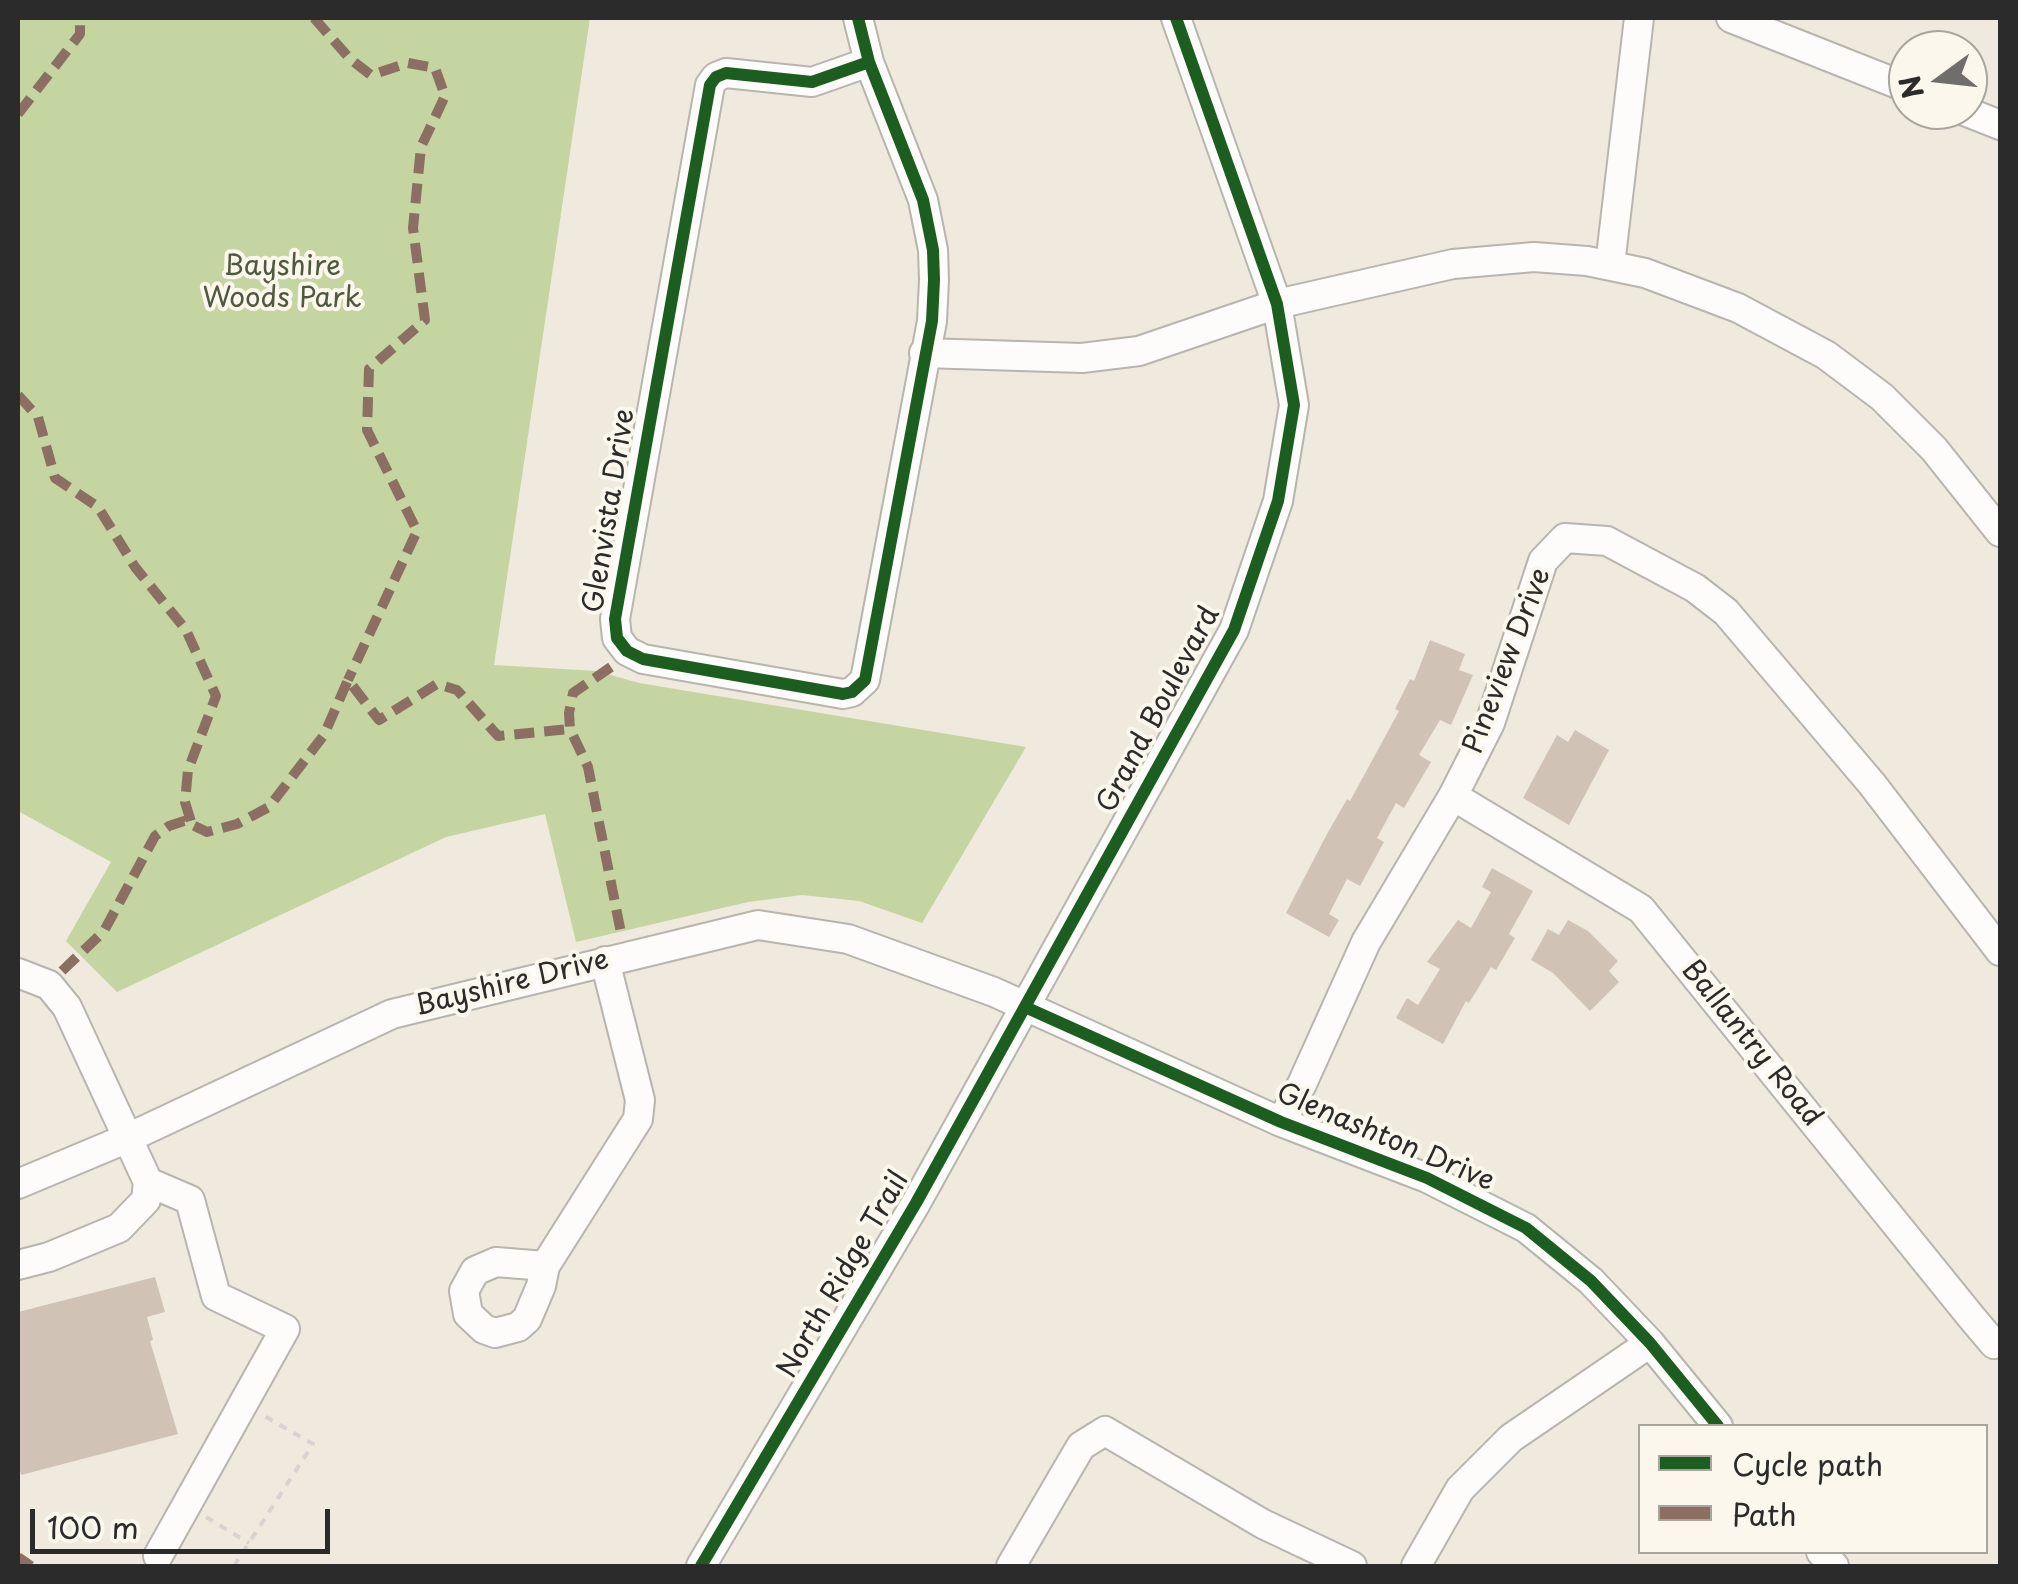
<!DOCTYPE html>
<html>
<head>
<meta charset="utf-8">
<style>
  body { margin:0 }
  #map { position:relative; width:2018px; height:1584px; overflow:hidden; background:#efe9de; font-family:"Playpen Sans",sans-serif }
  canvas { display:block }
  .frame { position:absolute; inset:0; border:20px solid #2b2b2b; pointer-events:none }
  .legend { position:absolute; left:1638px; top:1424px; width:350px; height:130px; box-sizing:border-box; background:#fbf7ec; border:2px solid #a8a59f; margin:0; padding:12px 18px; list-style:none; font-size:30px; color:#2b2b2b }
  .legend li { display:flex; align-items:center; gap:20px; height:50px }
  .legend b { width:50px; border:2px solid #a8a59f }
  .north { position:absolute; left:1888px; top:30px; width:100px; height:100px; box-sizing:border-box; background:#fbf7ec; border:2px solid #a8a59f; border-radius:50%; rotate:255deg; font-size:28px; font-weight:700; line-height:40px; text-align:center; color:#2b2b2b }
  .north::after { content:''; display:block; margin:auto; width:35px; height:45px; background:#706e6a; clip-path:polygon(50% 0,100% 100%,50% 72%,0 100%) }
  .scale { position:absolute; left:30px; top:1509px; width:300px; height:45px; box-sizing:border-box; border:5px solid #2b2b2b; border-top:0; padding-left:12px; font-size:30px; line-height:35px; white-space:nowrap; color:#2b2b2b; -webkit-text-stroke:8px #fbf7ec; paint-order:stroke }
</style>
</head>
<body>
<div id="map">
<canvas width="2018" height="1584"></canvas>
<div class="frame"></div>
<ul class="legend">
<li><b style="height:12px;background:#1b5e20"></b>Cycle path</li>
<li><b style="height:12px;background:#8d6e63"></b>Path</li>
</ul>
<div class="north">N</div>
<div class="scale">100 m</div>
</div>
<script>
const context = document.querySelector('canvas').getContext('2d');
context.lineJoin = 'round';
function paint(path, color) { context.fillStyle = color; context.fill(path, 'evenodd'); }
const poly = rows => new Path2D(rows.map(r => 'M' + r).join(''));
function strokePath(path, color, width, dash) { context.strokeStyle = color; context.lineWidth = width; context.lineCap = dash ? 'butt' : 'round'; context.setLineDash(dash || []); context.stroke(path); }
function drawText(font, color, halo, rows, align = 'center') {
  context.font = font + ' "Playpen Sans",sans-serif'; context.lineWidth = 8; context.setLineDash([]); context.textBaseline = 'middle'; context.strokeStyle = halo; context.fillStyle = color; for (const [text, x, y, turn = 0] of rows) {
    context.save(); context.translate(x, y); context.rotate((+turn || 0) * Math.PI / 180); context.textAlign = isNaN(turn) ? turn : align; if (halo) context.strokeText(text, 0, 0); context.fillText(text, 0, 0); context.restore();
  }
}
paint(poly([
  [18,18,590,18,494,665,597,671,639,683,1026,747,922,923,859,901,802,895,748,902,576,942,545,814,446,837,117,992,66,941,111,862,18,811]
]), '#c4d5a1');
paint(poly([
  [1430,640,1465,654,1459,670,1473,675,1451,725,1440,720,1419,755,1431,762,1404,808,1396,803,1377,838,1384,842,1360,886,1347,879,1329,914,1339,920,1329,937,1286,913,1327,834,1347,799,1350,801,1399,711,1395,709,1410,679,1414,681],
  [1575,730,1609,750,1569,825,1523,798,1557,735,1568,742],
  [1492,868,1533,891,1509,934,1515,938,1496,970,1491,967,1469,1003,1466,1001,1443,1044,1396,1018,1407,998,1418,1005,1440,969,1427,962,1458,920,1471,928,1491,892,1482,887],
  [1568,920,1588,931,1618,961,1609,971,1619,982,1590,1011,1553,973,1531,960,1548,929,1559,935],
  [155,1277,165,1312,147,1317,153,1340,150,1341,178,1434,21,1475,18,1463,18,1312]
]), '#d0c3b6');
const minor = poly([
  [858,18,869,62,923,200,933,250,934,280,932,321,865,680,852,692,843,694,643,659,627,651,617,638,615,619,710,85,716,77,726,73,812,82,869,62],
  [1731,18,1908,88],
  [1962,110,2000,125],
  [1610,265,1639,18],
  [924,353,1082,358,1139,351,1277,304,1453,264,1534,257,1587,261,1645,273,1738,308,1826,355,1882,397,1934,449,2000,532],
  [1453,796,1641,909,1972,1318,1994,1344,2000,1342],
  [18,973,49,985,67,1007,148,1182,146,1200,119,1228,49,1257,18,1265],
  [1281,1122,1302,1084,1366,942,1453,796,1490,723,1543,561,1565,538,1607,541,1695,588,1726,612,1872,784,2000,951],
  [148,1182,190,1200,216,1296,285,1329,158,1556],
  [18,1184,128,1138,392,1014,758,925,848,939,994,992,1281,1122,1427,1178,1526,1228,1591,1281,1650,1343,1718,1426],
  [496,1262,545,1266,541,1286,527,1319,518,1327,495,1333,484,1329,468,1314,464,1291,475,1271,496,1262],
  [545,1266,638,1119,640,1100,605,961],
  [1821,1552,1834,1566],
  [701,1566,916,1203,1234,630,1278,501,1294,405,1277,304,1176,18],
  [1011,1566,1081,1446,1105,1431,1263,1524,1352,1566],
  [1416,1566,1460,1489,1511,1438,1650,1343]
]);
strokePath(minor, '#b8b4ae', 32);
strokePath(poly([
  [206,1517,249,1543],
  [234,1566,313,1444,261,1414]
]), '#d6d4d1', 4, [8, 8]);
strokePath(minor, '#fdfcfa', 28);
strokePath(poly([
  [314,18,350,59,371,75,408,63,435,68,445,96,421,147,413,228,425,320,369,369,367,430,417,531,348,680],
  [18,114,80,34,80,18],
  [18,395,38,417,55,478,98,507,135,567,186,630,216,696,188,770,185,802,192,825],
  [611,667,573,693,569,713,570,729,588,767,621,933],
  [62,971,104,931,155,836,169,826,184,821,207,832,237,824,269,807,324,735,348,680,379,720,437,684,457,690,498,736,570,729],
  [18,1557,31,1566]
]), '#8d6e63', 10, [20, 10]);
strokePath(poly([
  [858,18,869,62,923,200,933,250,934,280,932,321,865,680,852,692,843,694,643,659,627,651,617,638,615,619,710,85,716,77,726,73,812,82,869,62],
  [1025,1007,1281,1122,1427,1178,1526,1228,1591,1281,1650,1343,1718,1426],
  [701,1566,916,1203,1234,630,1278,501,1294,405,1277,304,1176,18]
]), '#1b5e20', 12);
drawText('28px', '#4e593f', '#fbf7ec', [
  ["Bayshire",282,267],
  ["Woods Park",282,299]
]);
drawText('28px', '#2b2b2b', '#fbf7ec', [
  ["Glenvista Drive",610,511,-81],
  ["Pineview Drive",1508,661,-69],
  ["Grand Boulevard",1159,710,-62],
  ["Bayshire Drive",512,984,-14],
  ["Ballantry Road",1751,1044,51],
  ["Glenashton Drive",1385,1138,23],
  ["North Ridge Trail",844,1275,-60]
]);
</script>
</body>
</html>
